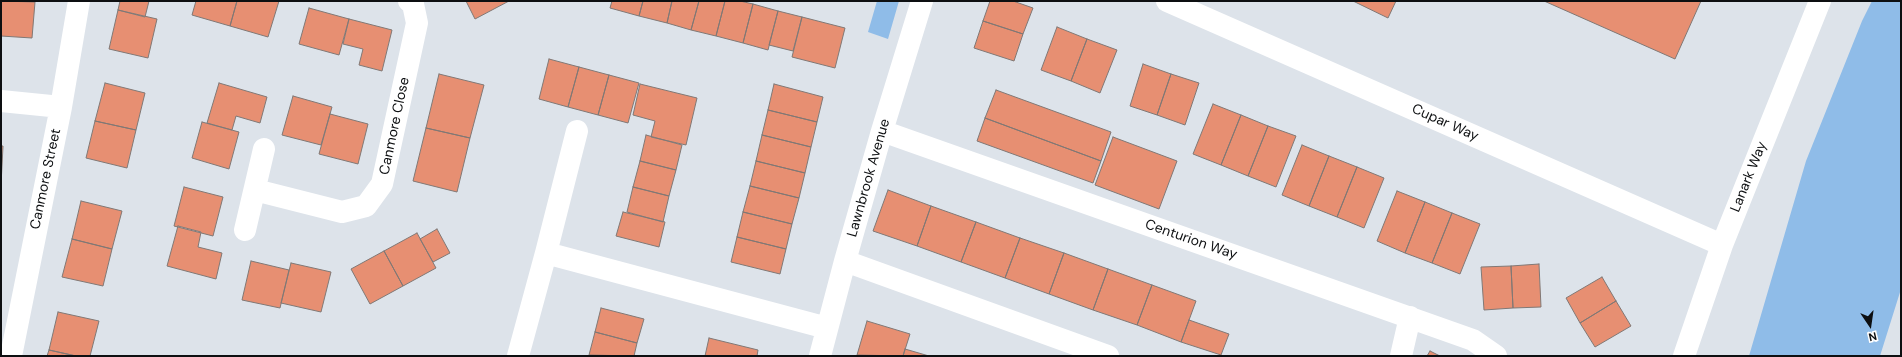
<!DOCTYPE html>
<html>
<head>
<meta charset="utf-8">
<style>
  body { margin:0 }
  #map { position:relative; width:1902px; height:357px; overflow:hidden; background:#dde3ea; font-family:"DM Sans",sans-serif }
  canvas { display:block }
  .frame { position:absolute; inset:0; border:2px solid #0d0f11; pointer-events:none }
  .north { position:absolute; left:1850px; top:305px; width:40px; height:40px; -webkit-text-stroke:3px #fff; paint-order:stroke; rotate:167deg; font-size:11px; font-weight:700; line-height:16px; text-align:center; color:#0d0f11 }
  .north::after { content:''; display:block; margin:auto; width:14px; height:18px; background:#0d0f11; clip-path:polygon(50% 0,100% 100%,50% 72%,0 100%) }
</style>
</head>
<body>
<div id="map">
<canvas width="1902" height="357"></canvas>
<div class="frame"></div>
<div class="north">N</div>
</div>
<script>
const context = document.querySelector('canvas').getContext('2d');
context.lineJoin = 'round';
function paint(path, color) { context.fillStyle = color; context.fill(path, 'evenodd'); }
const poly = rows => new Path2D(rows.map(r => 'M' + r).join(''));
function strokePath(path, color, width, dash) { context.strokeStyle = color; context.lineWidth = width; context.lineCap = dash ? 'butt' : 'round'; context.setLineDash(dash || []); context.stroke(path); }
function drawText(font, color, halo, rows, align = 'center') {
  context.font = font + ' "DM Sans",sans-serif'; context.lineWidth = 3; context.setLineDash([]); context.textBaseline = 'middle'; context.strokeStyle = halo; context.fillStyle = color; for (const [text, x, y, turn = 0] of rows) {
    context.save(); context.translate(x, y); context.rotate((+turn || 0) * Math.PI / 180); context.textAlign = isNaN(turn) ? turn : align; if (halo) context.strokeText(text, 0, 0); context.fillText(text, 0, 0); context.restore();
  }
}
paint(poly([
  [877,1,899,1,888,39,868,32],
  [1872,1,1901,1,1901,289,1880,356,1749,356,1806,161,1862,21]
]), '#8fbce8');
const building = poly([
  [1,1,35,2,32,38,1,36,1,1],
  [120,1,149,1,145,17,118,10,120,1],
  [196,1,237,1,230,26,192,15,196,1],
  [237,1,279,1,268,37,230,26,237,1],
  [466,1,509,1,475,19,466,1],
  [612,1,643,1,639,16,610,8,612,1],
  [643,1,672,1,667,23,639,16,643,1],
  [672,1,699,1,691,30,667,23,672,1],
  [699,1,725,1,716,36,691,30,699,1],
  [725,1,740,1,753,4,743,43,716,36,725,1],
  [990,1,1013,1,1033,8,1023,34,983,21,990,1],
  [1353,1,1396,1,1388,18,1353,1],
  [1544,1,1701,1,1675,59,1544,1],
  [753,4,778,11,768,50,743,43,753,4],
  [309,8,349,19,339,55,299,44,309,8],
  [118,10,157,19,148,58,109,49,118,10],
  [778,11,802,17,793,51,769,45,778,11],
  [802,17,845,28,835,68,792,57,802,17],
  [349,19,392,30,382,71,359,65,363,49,343,44,349,19],
  [983,21,1023,34,1014,61,974,48,983,21],
  [1057,27,1087,39,1071,81,1041,70,1057,27],
  [1087,39,1117,50,1100,93,1071,81,1087,39],
  [549,59,579,67,568,107,539,99,549,59],
  [1143,64,1171,74,1157,115,1130,106,1143,64],
  [579,67,609,75,598,115,568,107,579,67],
  [439,74,484,85,470,138,426,128,439,74],
  [1171,74,1199,83,1185,125,1157,115,1171,74],
  [609,75,639,83,628,123,598,115,609,75],
  [105,83,145,93,136,130,95,121,105,83],
  [219,83,267,97,260,123,236,116,232,130,207,123,219,83],
  [640,84,697,98,686,145,651,137,655,121,633,115,640,84],
  [774,84,823,97,817,122,768,110,774,84],
  [996,90,1111,132,1101,161,985,118,996,90],
  [293,96,332,107,321,145,282,135,293,96],
  [1213,104,1241,115,1221,165,1193,154,1213,104],
  [768,110,817,122,811,147,762,135,768,110],
  [330,114,368,124,358,164,319,154,330,114],
  [1241,115,1268,126,1248,176,1221,165,1241,115],
  [985,118,1101,161,1093,183,977,141,985,118],
  [95,121,136,130,127,168,86,158,95,121],
  [202,122,239,132,229,169,192,158,202,122],
  [1268,126,1296,136,1276,187,1248,176,1268,126],
  [426,128,470,138,457,192,413,181,426,128],
  [646,135,682,145,676,170,640,161,646,135],
  [762,135,811,147,805,173,756,161,762,135],
  [1113,137,1177,161,1159,209,1095,185,1113,137],
  [1302,145,1329,156,1309,206,1282,195,1302,145],
  [1,146,3,146,1,185,1,146],
  [1329,156,1357,167,1337,217,1309,206,1329,156],
  [640,161,676,170,669,196,633,187,640,161],
  [756,161,805,173,799,198,750,186,756,161],
  [1357,167,1384,178,1364,228,1337,217,1357,167],
  [750,186,799,198,792,224,743,212,750,186],
  [184,187,223,197,213,236,174,226,184,187],
  [633,187,669,196,663,222,627,212,633,187],
  [888,190,931,206,917,246,873,231,888,190],
  [1397,191,1425,202,1405,253,1377,241,1397,191],
  [81,201,122,211,112,249,72,239,81,201],
  [1425,202,1452,213,1432,263,1405,253,1425,202],
  [931,206,976,222,961,262,917,246,931,206],
  [623,212,665,222,659,247,616,236,623,212],
  [743,212,792,224,786,249,737,237,743,212],
  [1452,213,1480,224,1460,274,1432,263,1452,213],
  [976,222,1020,238,1005,278,961,262,976,222],
  [178,226,201,232,198,247,222,253,216,279,167,266,178,226],
  [437,229,450,253,433,262,420,239,437,229],
  [417,233,436,268,403,286,384,251,417,233],
  [737,237,786,249,780,274,731,262,737,237],
  [1020,238,1064,253,1049,294,1005,278,1020,238],
  [72,239,112,249,103,286,62,277,72,239],
  [384,251,403,286,370,304,351,269,384,251],
  [1064,253,1108,269,1093,310,1049,294,1064,253],
  [251,261,289,270,280,308,242,300,251,261],
  [291,263,331,272,321,312,281,303,291,263],
  [1539,264,1541,307,1513,308,1511,266,1539,264],
  [1511,266,1513,308,1484,310,1481,267,1511,266],
  [1108,269,1152,285,1137,325,1093,310,1108,269],
  [1602,277,1616,301,1580,323,1566,298,1602,277],
  [1152,285,1196,301,1181,342,1137,325,1152,285],
  [1616,301,1631,326,1595,347,1580,323,1616,301],
  [601,308,644,319,637,343,595,332,601,308],
  [58,312,99,321,90,356,76,356,49,350,58,312],
  [1189,320,1229,334,1221,355,1181,342,1189,320],
  [867,321,910,334,903,356,857,355,867,321],
  [595,332,637,343,634,356,589,355,595,332],
  [709,338,758,350,757,356,705,356,709,338],
  [905,349,929,356,903,356,905,349],
  [49,350,76,356,47,356,49,350],
  [1430,351,1440,356,1427,356,1430,351]
]);
paint(building, '#e78f72');
strokePath(building, '#807875', 1);
strokePath(poly([
  [1,101,61,107],
  [882,131,1473,340,1496,356],
  [255,190,342,212,366,206,382,184,417,23,413,4,409,1],
  [245,230,264,149],
  [546,253,577,131],
  [845,261,1108,356],
  [11,356,61,107,79,1],
  [518,356,546,253,827,328],
  [820,356,845,261,882,131,922,1],
  [1401,356,1410,317]
]), '#fff', 22);
strokePath(poly([
  [1167,1,1722,245],
  [1684,356,1722,245,1820,1]
]), '#fff', 22);
drawText('14px', '#0d0f11', '#fff', [
  ["Cupar Way",1445,123,24],
  ["Canmore Close",395,126,-78],
  ["Lanark Way",1749,177,-68],
  ["Lawnbrook Avenue",869,178,-74],
  ["Canmore Street",46,179,-78],
  ["Centurion Way",1191,240,19]
]);
</script>
</body>
</html>
